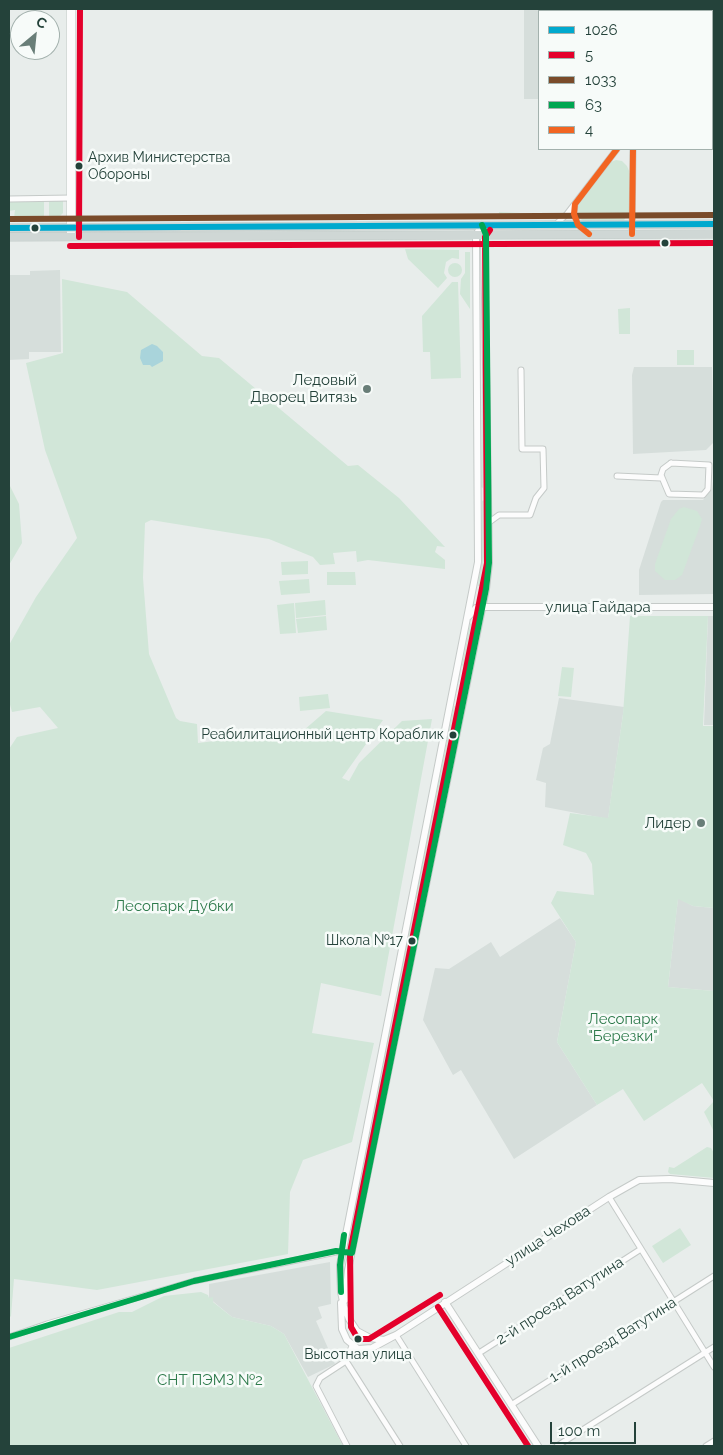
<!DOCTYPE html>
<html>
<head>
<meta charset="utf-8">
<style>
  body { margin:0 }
  #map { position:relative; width:723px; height:1455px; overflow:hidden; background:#e8edeb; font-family:Raleway,sans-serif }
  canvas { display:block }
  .frame { position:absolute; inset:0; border:10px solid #24423a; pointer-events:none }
  .legend { position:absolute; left:538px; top:10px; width:175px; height:140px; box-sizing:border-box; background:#f7fbf9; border:1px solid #a3b1ad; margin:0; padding:6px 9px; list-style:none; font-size:15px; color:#24423a }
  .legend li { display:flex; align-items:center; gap:10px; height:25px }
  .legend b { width:25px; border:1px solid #a3b1ad }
  .north { position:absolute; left:10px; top:10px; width:50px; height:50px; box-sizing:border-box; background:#f7fbf9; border:1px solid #a3b1ad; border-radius:50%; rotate:28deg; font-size:14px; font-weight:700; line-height:20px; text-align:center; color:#24423a }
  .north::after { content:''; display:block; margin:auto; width:18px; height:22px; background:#697e78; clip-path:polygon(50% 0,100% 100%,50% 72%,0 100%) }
  .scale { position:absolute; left:550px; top:1422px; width:86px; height:22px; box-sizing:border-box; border:2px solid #24423a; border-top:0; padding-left:6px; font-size:15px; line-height:18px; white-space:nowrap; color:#24423a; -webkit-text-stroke:4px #f7fbf9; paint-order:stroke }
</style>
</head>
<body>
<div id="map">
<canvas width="723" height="1455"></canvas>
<div class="frame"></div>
<ul class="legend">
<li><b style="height:6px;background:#00a9ce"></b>1026</li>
<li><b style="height:6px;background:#e4002b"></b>5</li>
<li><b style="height:6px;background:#7a4b2a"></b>1033</li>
<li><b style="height:6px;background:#00a651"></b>63</li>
<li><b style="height:6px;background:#f26522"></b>4</li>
</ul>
<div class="north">С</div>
<div class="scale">100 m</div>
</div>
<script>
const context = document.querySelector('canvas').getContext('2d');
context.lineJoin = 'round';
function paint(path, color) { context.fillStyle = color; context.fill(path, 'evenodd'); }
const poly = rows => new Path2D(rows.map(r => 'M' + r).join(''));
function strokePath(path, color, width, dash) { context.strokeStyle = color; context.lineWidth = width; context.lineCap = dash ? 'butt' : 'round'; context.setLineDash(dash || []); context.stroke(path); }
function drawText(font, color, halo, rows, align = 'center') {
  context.font = font + ' Raleway,sans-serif'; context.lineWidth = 5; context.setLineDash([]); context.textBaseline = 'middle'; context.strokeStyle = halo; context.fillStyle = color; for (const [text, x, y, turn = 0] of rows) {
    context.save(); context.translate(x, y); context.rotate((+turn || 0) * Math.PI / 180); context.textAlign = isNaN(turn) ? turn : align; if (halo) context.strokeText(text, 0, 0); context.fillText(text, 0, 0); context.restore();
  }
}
paint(poly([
  [524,9,586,9,586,11,539,11,539,99,524,99],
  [592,9,708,9,706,11,592,11],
  [60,270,61,352,29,352,29,359,9,360,9,275,30,275,30,271],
  [634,367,712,367,714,442,706,450,633,454,632,375],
  [714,474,714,594,639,595,639,570,661,502,663,500,703,500,712,489],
  [708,616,714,616,714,725,704,725],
  [559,698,624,707,608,819,545,807,546,783,536,780,543,748,550,744],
  [678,898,693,906,714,908,714,991,668,987],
  [560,918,576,942,557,1042,597,1105,514,1159,461,1070,453,1075,423,1020,435,968,449,969,491,942,500,957],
  [330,1262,331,1304,318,1307,322,1318,316,1321,335,1364,308,1377,284,1334,271,1326,232,1317,209,1298,209,1284]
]), '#d6dedb');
paint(poly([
  [616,160,622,161,627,166,630,173,630,213,624,220,583,221,578,216,578,205,611,162],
  [44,200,44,218,14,218,15,210,9,211,9,201],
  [49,200,63,200,63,213,60,216,49,218],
  [499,212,521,213,556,215,555,218,499,218],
  [405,249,459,250,459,259,452,258,446,262,444,273,447,278,438,288,408,259],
  [465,252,470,252,470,309,460,294,461,279,465,273],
  '448 270a7 7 0 1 1 14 0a7 7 0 1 1-14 0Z',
  [62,279,127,292,202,356,219,358,348,466,358,465,399,498,445,547,437,546,435,552,445,560,445,569,368,560,357,562,356,551,333,553,335,564,320,565,313,557,269,539,151,520,145,523,143,578,149,654,176,718,180,721,197,724,198,743,304,730,326,711,383,720,342,778,349,781,359,763,402,721,432,719,381,996,321,983,312,1033,374,1043,352,1142,303,1160,290,1192,288,1254,97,1290,14,1279,11,1316,9,1318,9,749,17,737,58,728,40,707,12,712,9,701,9,645,36,597,77,538,45,450,26,363,63,353],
  [452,282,458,282,461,378,431,379,430,352,423,352,422,316],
  [630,308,630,334,619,334,618,309],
  [677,350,694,350,694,365,677,365],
  [482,383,484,385,483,488,481,487],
  [9,484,19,504,22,543,9,565],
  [484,500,485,542,482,586,478,586,481,559,482,501],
  [684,507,697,511,702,519,700,526,682,575,675,580,665,580,655,571,655,564,671,519,679,509],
  [308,561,308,574,282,575,281,562],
  [327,572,355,572,356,585,327,585],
  [309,579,310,593,281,595,279,581],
  [325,600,326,615,296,618,295,603],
  [294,603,296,633,280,634,277,605],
  [326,616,327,630,298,633,296,619],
  [630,616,708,616,703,726,714,726,714,908,693,906,678,899,668,987,714,991,714,1101,702,1083,644,1121,623,1089,597,1105,557,1042,576,942,551,903,557,891,594,895,592,864,586,853,563,845,570,813,608,818,623,714],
  [473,622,475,625,467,665,464,667,462,665,470,624],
  [562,667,574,668,571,697,558,696],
  [328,694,330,708,300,711,299,697],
  [454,706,458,707,419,899,415,898],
  [414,903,418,903,399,1000,395,999],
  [394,1003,398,1004,353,1227,350,1226],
  [714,1101,714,1132,704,1112],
  [707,1147,711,1148,714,1153,714,1178,670,1174,668,1172,669,1167,674,1168],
  [680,1228,691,1245,663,1263,652,1246],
  [201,1292,208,1295,209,1298,213,1297,213,1302,232,1317,271,1326,284,1334,343,1446,9,1446,9,1348,119,1312,132,1312,164,1296]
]), '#d1e6d8');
paint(poly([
  [152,344,157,346,163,352,163,361,152,367,150,365,143,365,140,358,141,350]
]), '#a9d4db');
const minor = poly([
  [589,9,589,11],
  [712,24,714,21],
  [712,127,714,127],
  [9,199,71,198],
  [575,204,574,214,578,225,589,234],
  [555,225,567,214,617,149],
  [632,234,633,149],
  [671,463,709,465,708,489,703,495,669,494,661,475,663,469,671,463],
  [617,476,661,478],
  [488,523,499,515,530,515,536,498,544,488,543,449,522,449,521,370],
  [609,1197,714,1367],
  [396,1335,466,1446],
  [9,1337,47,1324,194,1281,341,1251],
  [479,1353,641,1249],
  [346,1361,400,1446],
  [511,1405,714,1276],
  [347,1446,316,1386,320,1378,346,1361,352,1346],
  [557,1446,714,1347],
  [706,1446,714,1441]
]);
const tertiary = poly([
  [469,616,476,608,482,607,714,607],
  [345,1300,348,1270,486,589,489,563,484,232],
  [445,1302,538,1446],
  [341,1303,342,1329,347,1340,358,1349,372,1348,396,1335,609,1197,639,1180,670,1179,714,1183],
  [396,1335,384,1340,370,1338,357,1331,349,1319,344,1306,341,1292,340,1265,478,562,476,235,482,225]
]);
const secondary = poly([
  [71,234,71,9]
]);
const primary = poly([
  [9,228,714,224],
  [9,237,714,234]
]);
strokePath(minor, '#c5cac8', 7);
strokePath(tertiary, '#c5cac8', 8);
strokePath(secondary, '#c3cbc8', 9);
strokePath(primary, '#c3ccc9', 9);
strokePath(minor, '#fcfcfc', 5);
strokePath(tertiary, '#fcfcfc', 6);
strokePath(secondary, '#fcfcfc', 8);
strokePath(primary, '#cfd7d5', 8);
strokePath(poly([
  [9,228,714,224]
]), '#00a9ce', 6);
strokePath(poly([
  [79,237,80,9],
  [70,246,714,243],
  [440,1295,369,1339,358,1339,351,1327,350,1252,487,563,485,237,490,230],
  [438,1307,528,1446]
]), '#e4002b', 6);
strokePath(poly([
  [9,219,714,215]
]), '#7a4b2a', 6);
strokePath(poly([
  [341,1292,340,1265,344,1235],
  [9,1337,194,1281,336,1251,352,1253,486,589,489,563,486,235,482,225]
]), '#00a651', 6);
strokePath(poly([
  [589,234,578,225,574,214,575,204,617,149],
  [632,234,633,149]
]), '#f26522', 6);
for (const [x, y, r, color] of [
  [79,166,4.5,"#24423a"],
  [35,228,4.5,"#24423a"],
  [665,243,4.5,"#24423a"],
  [367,389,5,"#697e78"],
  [453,735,4.5,"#24423a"],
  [701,823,5,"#697e78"],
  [412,941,4.5,"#24423a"],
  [358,1339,4.5,"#24423a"]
]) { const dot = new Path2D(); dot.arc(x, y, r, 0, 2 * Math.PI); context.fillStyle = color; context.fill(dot); strokePath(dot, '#f7fbf9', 2); }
drawText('14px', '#24423a', '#f7fbf9', [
  ["Архив Министерства",88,158,"left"],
  ["Обороны",88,175,"left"],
  ["Реабилитационный центр Кораблик",444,735],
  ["Школа №17",403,941],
  ["Высотная улица",358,1355,"center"]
], 'right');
drawText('15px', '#24423a', '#f7fbf9', [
  ["Ледовый",357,380],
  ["Дворец Витязь",357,397],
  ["Лидер",691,823]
], 'right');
drawText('15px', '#24423a', '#f7fbf9', [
  ["улица Гайдара",598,607],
  ["улица Чехова",548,1236,-33],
  ["2-й проезд Ватутина",560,1301,-33],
  ["1-й проезд Ватутина",613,1340,-32]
]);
drawText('15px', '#2d7a4b', '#f7fbf9', [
  ["Лесопарк Дубки",174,906],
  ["Лесопарк",623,1019],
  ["\"Березки\"",623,1036],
  ["СНТ ПЭМЗ №2",210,1380]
]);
</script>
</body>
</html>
